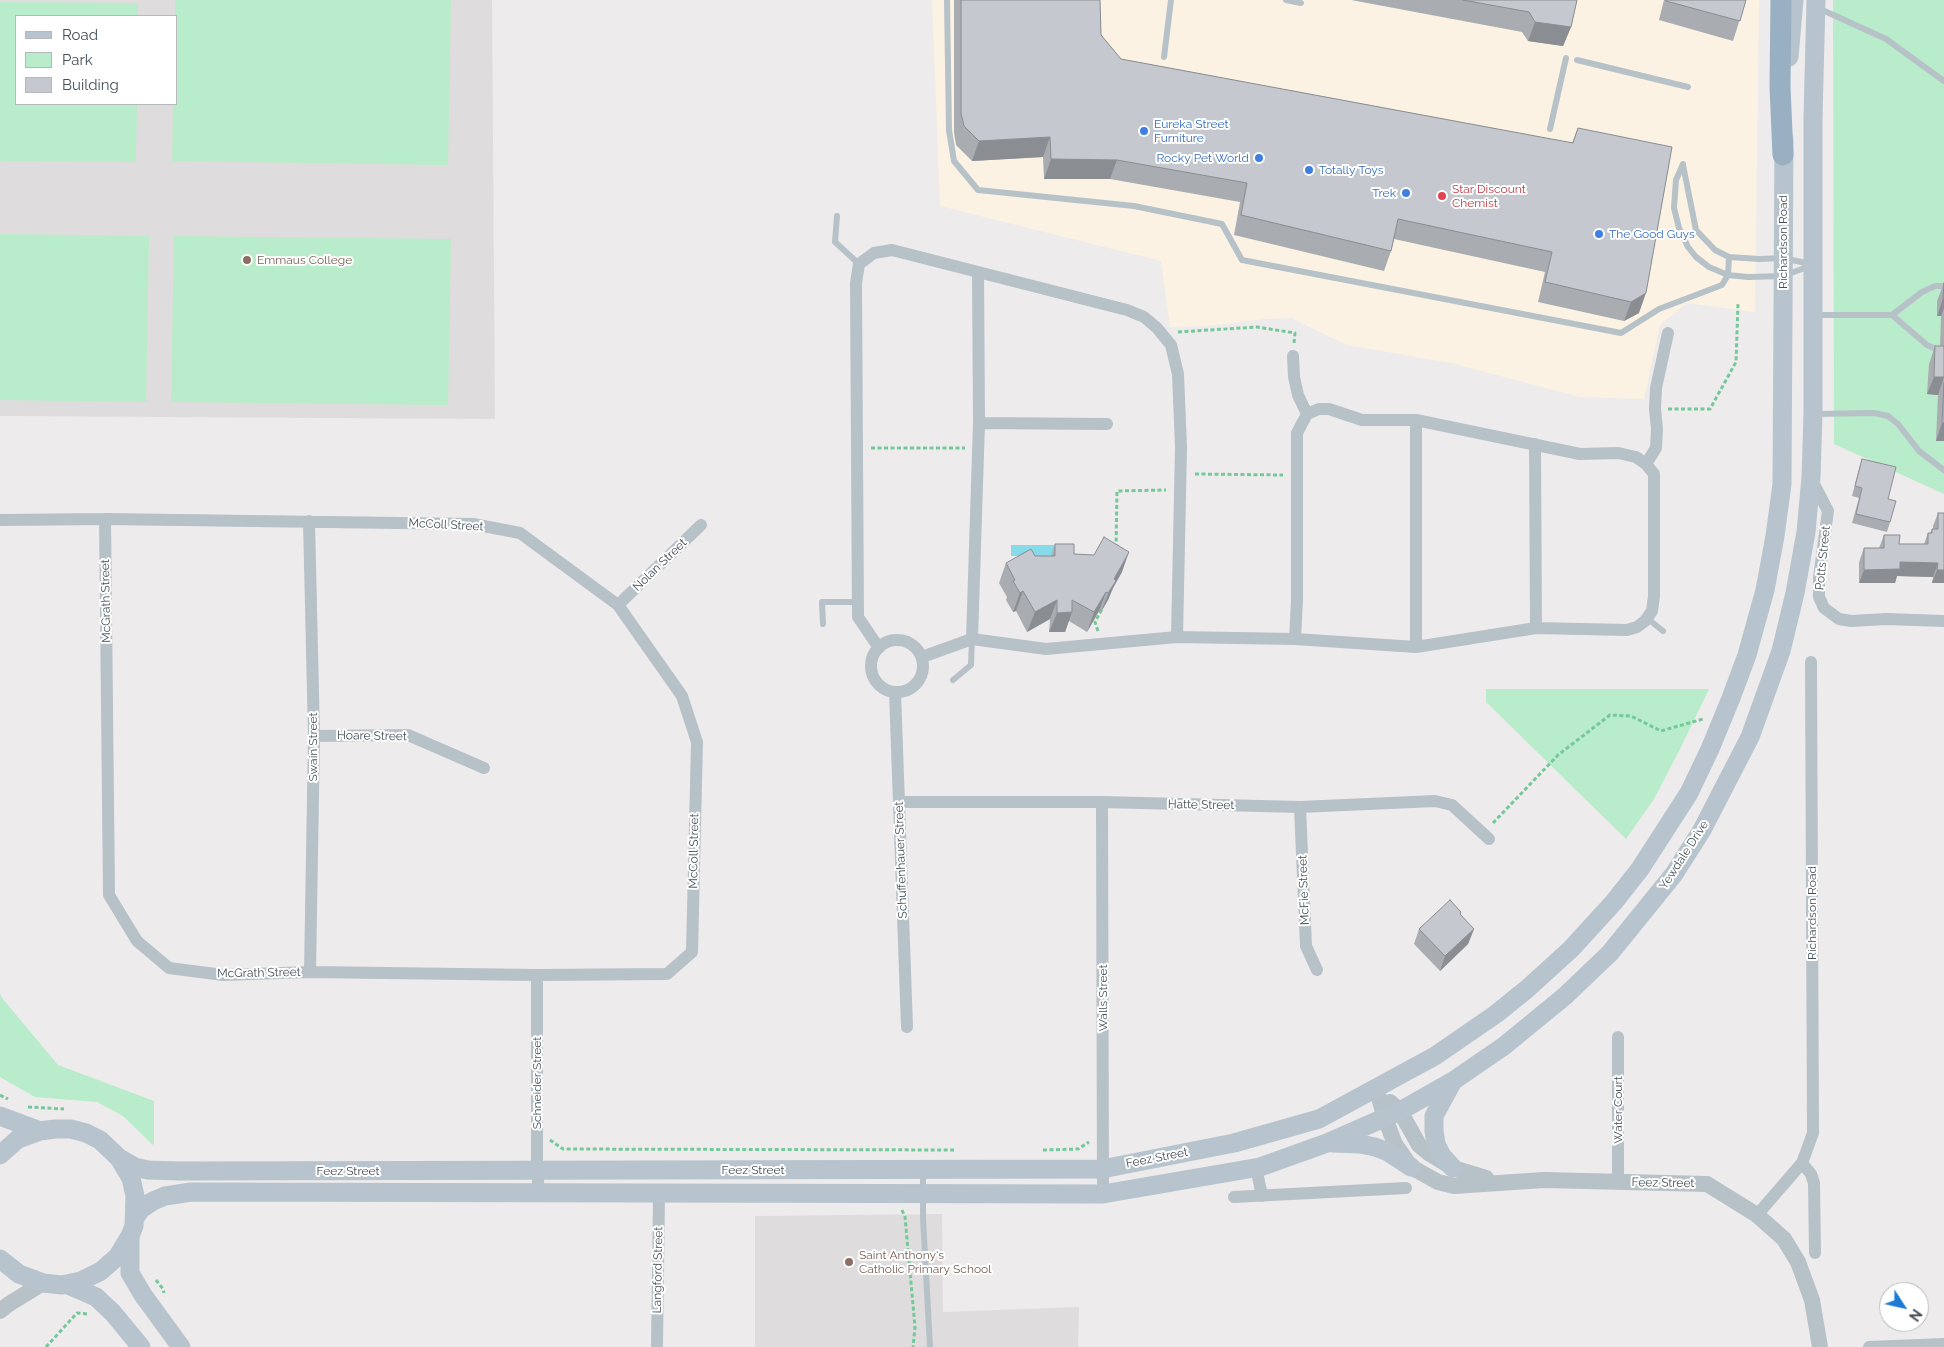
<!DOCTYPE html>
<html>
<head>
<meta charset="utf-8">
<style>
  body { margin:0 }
  #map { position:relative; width:1944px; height:1347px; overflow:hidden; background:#eeebec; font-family:Raleway,sans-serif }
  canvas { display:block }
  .legend { position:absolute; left:15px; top:15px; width:162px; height:90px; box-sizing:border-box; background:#fff; border:1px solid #b5b9bc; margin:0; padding:6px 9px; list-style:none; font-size:15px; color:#455058 }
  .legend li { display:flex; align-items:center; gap:10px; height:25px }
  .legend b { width:25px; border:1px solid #b5b9bc }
  .north { position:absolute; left:1879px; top:1282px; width:50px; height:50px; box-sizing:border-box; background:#fff; border:1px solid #b5b9bc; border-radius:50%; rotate:125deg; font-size:14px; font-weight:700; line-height:20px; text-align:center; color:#455058 }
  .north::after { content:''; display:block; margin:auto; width:18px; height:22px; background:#1d7bd7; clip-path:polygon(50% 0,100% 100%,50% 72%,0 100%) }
</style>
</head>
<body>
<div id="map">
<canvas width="1944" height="1347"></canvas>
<ul class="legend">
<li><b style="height:6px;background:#b7c4ce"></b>Road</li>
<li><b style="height:14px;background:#b9ecca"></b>Park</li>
<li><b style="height:14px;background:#c5c9cf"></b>Building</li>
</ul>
<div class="north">N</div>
</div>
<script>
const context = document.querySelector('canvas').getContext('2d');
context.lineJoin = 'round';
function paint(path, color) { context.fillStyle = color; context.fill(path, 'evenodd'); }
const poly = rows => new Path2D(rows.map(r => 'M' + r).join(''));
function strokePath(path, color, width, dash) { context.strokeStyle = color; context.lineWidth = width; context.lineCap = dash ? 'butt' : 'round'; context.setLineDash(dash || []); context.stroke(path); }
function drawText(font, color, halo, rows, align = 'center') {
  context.font = font + ' Raleway,sans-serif'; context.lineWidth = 4; context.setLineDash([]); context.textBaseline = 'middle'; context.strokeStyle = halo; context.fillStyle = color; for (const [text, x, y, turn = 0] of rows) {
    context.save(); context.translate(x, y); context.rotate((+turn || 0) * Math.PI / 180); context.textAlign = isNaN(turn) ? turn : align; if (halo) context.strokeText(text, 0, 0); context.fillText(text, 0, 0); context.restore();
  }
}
paint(poly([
  [932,0,1759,0,1755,312,1687,303,1660,325,1644,399,1580,397,1451,363,1347,345,1291,318,1263,319,1208,326,1170,327,1161,261,940,206]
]), '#fbf2e3');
paint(poly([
  [0,0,492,0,495,419,0,416],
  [16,16,176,16,176,104,16,104],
  [942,1214,943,1312,1079,1307,1078,1347,755,1347,755,1216]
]), '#dfdcdd');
paint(poly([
  [175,0,451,0,448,165,172,161,173,104,176,104],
  [1833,0,1944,0,1944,494,1834,444],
  [0,2,138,3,138,16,16,16,16,104,137,104,136,162,0,161],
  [0,234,149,236,146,402,0,400],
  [174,236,451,239,448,405,171,402],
  [1486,689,1709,689,1680,749,1654,799,1626,839,1486,702],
  [0,993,2,998,58,1065,154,1101,154,1146,123,1116,97,1102,35,1097,0,1077]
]), '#b9ecca');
paint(poly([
  [1011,545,1074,545,1074,560,1030,577,1018,556,1011,556]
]), '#87dbe9');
strokePath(poly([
  [1178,332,1257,327,1295,333,1294,343],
  [1668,409,1710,409,1736,362,1738,304],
  [871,448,965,448],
  [1195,474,1283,475],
  [1116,548,1117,491,1166,490],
  [1098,631,1095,622,1102,609],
  [1493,823,1558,755,1610,715,1631,716,1661,731,1703,719],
  [0,1095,8,1099],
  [28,1107,64,1109],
  [550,1140,563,1149,954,1150],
  [1043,1150,1078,1149,1089,1142],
  [902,1210,905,1217,915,1327,913,1347],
  [156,1280,163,1289,164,1293],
  [46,1347,77,1313,88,1314]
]), '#73c999', 3, [4, 2.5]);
strokePath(poly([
  [947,0,949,130,954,161,978,190,1134,206,1222,224,1242,260,1621,333,1659,309,1722,285,1728,275,1729,257],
  [1286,0,1301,3],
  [1818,8,1886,39,1944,81],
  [1164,57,1171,0],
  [1577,60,1688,87],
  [1550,129,1566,58],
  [1683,164,1676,180,1674,208,1679,228,1688,247,1696,257,1709,267,1728,275,1748,277,1783,276,1810,266],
  [1683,165,1696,230,1715,250,1729,257,1759,259,1783,258,1810,264],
  [837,216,835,242,859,264],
  [1816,315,1892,315,1927,345,1944,353],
  [1892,315,1922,292,1935,286,1944,286],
  [1815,414,1874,413,1888,416,1898,424,1919,451,1944,470],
  [1647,618,1663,631],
  [823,624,822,602,858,602],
  [953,680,971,665,972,639],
  [923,1172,923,1218,930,1347]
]), '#b7c1c8', 6);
strokePath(poly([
  [1293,356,1294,377,1298,395,1307,414],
  [1416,420,1416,647],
  [979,423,1107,424],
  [1535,444,1536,628],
  [1646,464,1656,448,1657,429,1655,409,1656,388,1668,333],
  [1811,478,1828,511,1819,577,1819,597,1824,608,1839,619,1851,621,1886,619,1944,621],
  [0,520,105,519,473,524,520,533,618,605,682,696,697,742,692,952,667,974,537,975,310,972,223,975,169,968,137,941,109,895,105,519],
  [309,521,314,736,310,972],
  [618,605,701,525],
  [972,639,979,423,978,273],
  '871 666a26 26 0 1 1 52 0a26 26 0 1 1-52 0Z',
  [879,648,858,617,856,283,859,264,874,253,892,250,1127,310,1144,317,1157,328,1171,345,1178,374,1181,447,1177,637],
  [922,657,972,639,1046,649,1177,637,1295,639,1416,647,1536,628,1627,630,1637,627,1645,621,1652,611,1654,596,1654,474,1646,464,1636,457,1618,453,1580,454,1416,420,1362,420,1329,409,1319,409,1307,414,1297,433,1297,600,1295,639],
  [1811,662,1813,1133,1802,1163,1811,1174,1814,1183,1815,1253],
  [895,692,907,1027],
  [314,736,408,735,484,768],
  [899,802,1102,802,1300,807,1435,801,1452,805,1489,839],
  [1102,802,1103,1194],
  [1300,807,1306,946,1317,970],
  [537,975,537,1171,539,1191],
  [1256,1167,1262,1196],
  [1618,1183,1618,1037],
  [1234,1197,1406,1188],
  [1757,1215,1802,1163],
  [657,1347,659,1194],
  [1869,1347,1944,1344]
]), '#b7c1c8', 12);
strokePath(poly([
  [1376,1088,1385,1118,1395,1144,1411,1167,1438,1182,1454,1186,1544,1180,1707,1184,1757,1215,1784,1239,1798,1262,1812,1300,1820,1347],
  [1390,1102,1400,1111,1419,1145,1430,1154,1453,1168,1486,1178],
  [0,1311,9,1304,43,1283]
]), '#b7c1c8', 16);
strokePath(poly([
  [1789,57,1794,0],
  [1453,1081,1434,1116,1434,1131,1436,1144,1442,1156,1453,1168],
  [0,1116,40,1131],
  [1333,1143,1360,1144,1375,1147,1388,1152,1411,1167],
  [0,1155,18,1139,40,1131,55,1129,71,1129,86,1133,100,1140,119,1158,131,1178,135,1196,134,1226,130,1236,118,1256,101,1271,81,1281,62,1285,43,1283,19,1274,0,1259],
  [119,1158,135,1167,148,1170,179,1171,1102,1169,1234,1143,1319,1119,1435,1056,1496,1014,1527,989,1571,949,1614,902,1640,869,1689,793,1710,749,1731,698,1747,655,1765,590,1775,536,1782,484,1784,139],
  [135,1218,141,1209,153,1201,165,1196,191,1192,1103,1194,1260,1167,1327,1143,1400,1111,1453,1081,1504,1046,1565,996,1610,953,1674,874,1702,830,1750,737,1781,651,1795,593,1806,532,1811,477,1813,414,1813,118,1816,0],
  [130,1237,130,1273,143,1295,181,1347],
  [66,1284,96,1297,113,1313,141,1347]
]), '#b7c4ce', 19);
strokePath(poly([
  [1781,0,1780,87,1783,155]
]), '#98b0c2', 21);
paint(poly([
  [954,0,1100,0,1101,35,1121,59,1572,143,1578,128,1639,313,1624,321,1538,302,1545,272,1394,239,1391,251,1384,271,1234,235,1240,202,1110,179,1044,179,1043,157,972,161,956,145,954,132],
  [1351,0,1577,0,1571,27,1563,46,1528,41,1522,32],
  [1664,0,1746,0,1733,41,1659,20],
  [1944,283,1944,441,1936,441,1938,395,1927,394,1929,364,1935,346,1940,346,1941,316,1937,316,1937,301],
  [1862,459,1888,499,1890,522,1887,532,1852,523,1859,498,1852,496,1859,469],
  [1938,513,1944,513,1944,583,1932,583,1933,577,1897,576,1895,583,1859,583,1859,562,1864,548,1879,548,1884,535,1899,544,1924,544,1928,533,1930,533,1932,529,1933,529,1933,526],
  [1055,544,1074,554,1122,572,1113,588,1108,600,1101,612,1099,611,1087,632,1069,621,1065,632,1049,632,1050,619,1027,632,1016,611,1013,612,1006,600,1007,597,999,583,1006,563,1035,556,1051,556],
  [1419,929,1474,929,1468,944,1440,971,1414,944]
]), '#a9adb2');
paint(poly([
  [1535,22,1571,27,1563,46,1528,41],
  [1050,137,1043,157,972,161,979,141],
  [1051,159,1117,160,1110,179,1044,179],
  [1646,293,1639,313,1624,321,1631,302],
  [1943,298,1944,298,1944,308,1941,316,1937,316],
  [1934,377,1944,377,1938,395,1927,394],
  [1942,423,1944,423,1944,441,1936,441],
  [1129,552,1122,572,1113,588,1108,600,1101,612,1114,579],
  [1900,562,1938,563,1933,577,1897,576,1895,583,1859,583,1864,570],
  [1937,570,1944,570,1944,583,1932,583],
  [1023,591,1016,611,1013,612,1020,593],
  [1106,592,1099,611,1087,632,1094,612],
  [1057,600,1050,619,1027,632,1035,612],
  [1072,612,1065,632,1049,632,1057,613],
  [1474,929,1468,944,1440,971,1445,956]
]), '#8a8d91');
const building = poly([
  [961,0,1100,0,1101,35,1121,59,1573,143,1578,128,1672,147,1646,293,1631,302,1545,282,1552,252,1398,219,1391,251,1241,215,1247,183,1117,160,1051,159,1050,137,979,141,964,126,961,113,961,0],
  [1463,0,1577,0,1571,27,1535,22,1529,12,1463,0],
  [1666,0,1746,0,1740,21,1666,1,1666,0],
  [1944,283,1944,298,1943,298,1944,283],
  [1935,346,1944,346,1944,377,1934,377,1935,346],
  [1944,383,1944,423,1942,423,1944,383],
  [1862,459,1896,467,1888,499,1896,501,1890,522,1856,514,1862,488,1855,486,1862,459],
  [1938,513,1944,513,1944,570,1937,570,1938,563,1900,562,1900,569,1864,570,1864,548,1884,548,1884,535,1900,535,1899,544,1928,544,1928,533,1932,533,1932,529,1938,529,1938,513],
  [1104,537,1129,552,1114,579,1116,581,1108,593,1106,592,1094,612,1072,600,1072,612,1057,613,1057,600,1035,612,1023,591,1020,593,1013,581,1015,580,1006,563,1031,549,1035,556,1055,556,1055,544,1074,544,1074,554,1094,555,1104,537],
  [1450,900,1461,912,1460,914,1474,929,1445,956,1419,929,1450,900]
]);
paint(building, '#c5c9cf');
strokePath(building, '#8a8d91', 1);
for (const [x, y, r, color] of [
  [1144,131,5,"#3f7fe0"],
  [1259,158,5,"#3f7fe0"],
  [1309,170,5,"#3f7fe0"],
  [1406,193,5,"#3f7fe0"],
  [1442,196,5,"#e0444e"],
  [1599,234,5,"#3f7fe0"],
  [247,260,5,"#8d6e63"],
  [849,1262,5,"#8d6e63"]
]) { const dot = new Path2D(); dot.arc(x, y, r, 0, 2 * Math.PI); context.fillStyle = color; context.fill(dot); strokePath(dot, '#fff', 2); }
drawText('12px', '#366cbe', '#fff', [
  ["Eureka Street",1154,124],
  ["Furniture",1154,138],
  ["Rocky Pet World",1249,158,"right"],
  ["Totally Toys",1319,170],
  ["Trek",1396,193,"right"],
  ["The Good Guys",1609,234]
], 'left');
drawText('12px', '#be3a42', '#fff', [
  ["Star Discount",1452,189],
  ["Chemist",1452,203]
], 'left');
drawText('12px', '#455058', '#fff', [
  ["Richardson Road",1783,242,-90],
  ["McColl Street",446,525,3],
  ["Potts Street",1823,558,-84],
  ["Nolan Street",660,565,-44],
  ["McGrath Street",106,601,-91],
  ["Hoare Street",372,736,1],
  ["Swain Street",313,747,-90],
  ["Hatte Street",1201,805,1],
  ["McColl Street",694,851,-89],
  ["Yewdale Drive",1684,855,-57],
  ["Schuffenhauer Street",901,860,-92],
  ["McFie Street",1304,890,-92],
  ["Richardson Road",1812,913,-90],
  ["McGrath Street",259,973,-1],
  ["Walls Street",1103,998,-90],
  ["Schneider Street",537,1083,-90],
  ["Water Court",1618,1110,-90],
  ["Feez Street",1157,1158,-11],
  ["Feez Street",753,1170],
  ["Feez Street",348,1171],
  ["Feez Street",1663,1183,1],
  ["Langford Street",658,1270,-89]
]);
drawText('12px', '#785e54', '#fff', [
  ["Emmaus College",257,260],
  ["Saint Anthony's",859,1255],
  ["Catholic Primary School",859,1269]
], 'left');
</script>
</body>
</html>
